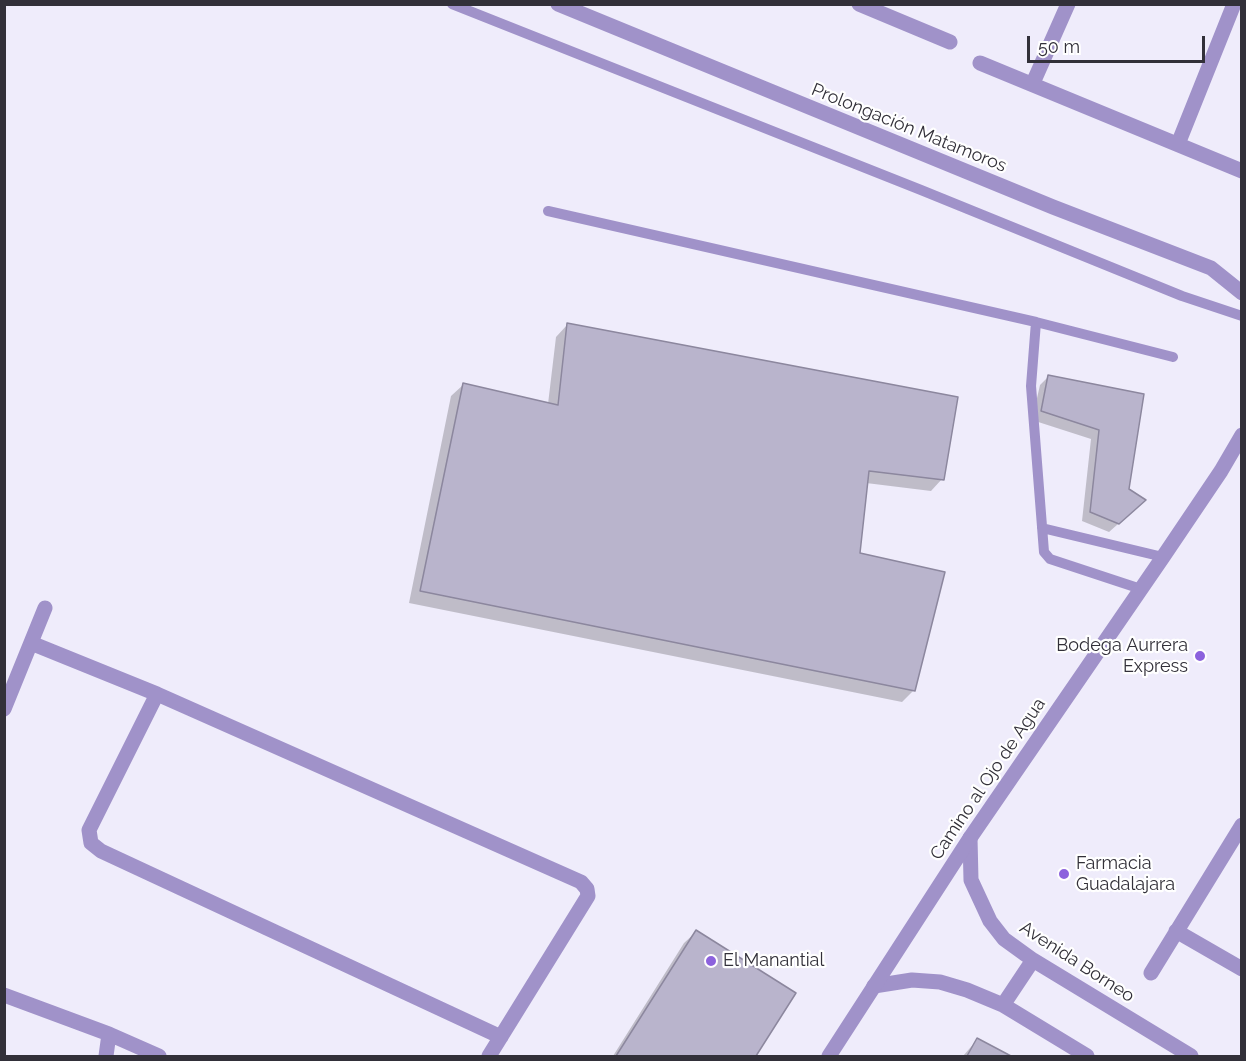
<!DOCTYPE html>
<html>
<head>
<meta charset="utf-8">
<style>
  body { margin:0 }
  #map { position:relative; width:1246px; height:1061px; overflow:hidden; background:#efecfb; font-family:Raleway,sans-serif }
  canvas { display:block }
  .frame { position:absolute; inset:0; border:6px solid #323039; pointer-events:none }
  .scale { position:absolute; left:1027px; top:36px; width:178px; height:27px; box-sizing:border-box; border:3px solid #323039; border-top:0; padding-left:8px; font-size:18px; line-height:21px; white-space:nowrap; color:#323039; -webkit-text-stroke:4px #fff; paint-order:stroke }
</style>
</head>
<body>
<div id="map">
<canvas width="1246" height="1061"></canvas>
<div class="frame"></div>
<div class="scale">50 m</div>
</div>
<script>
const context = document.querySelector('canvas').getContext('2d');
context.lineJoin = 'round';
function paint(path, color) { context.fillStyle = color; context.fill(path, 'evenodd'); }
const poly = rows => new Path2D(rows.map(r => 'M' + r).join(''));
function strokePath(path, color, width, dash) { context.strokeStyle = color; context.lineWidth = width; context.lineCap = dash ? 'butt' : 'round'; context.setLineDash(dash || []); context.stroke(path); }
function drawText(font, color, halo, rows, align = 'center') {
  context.font = font + ' Raleway,sans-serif'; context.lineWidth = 4.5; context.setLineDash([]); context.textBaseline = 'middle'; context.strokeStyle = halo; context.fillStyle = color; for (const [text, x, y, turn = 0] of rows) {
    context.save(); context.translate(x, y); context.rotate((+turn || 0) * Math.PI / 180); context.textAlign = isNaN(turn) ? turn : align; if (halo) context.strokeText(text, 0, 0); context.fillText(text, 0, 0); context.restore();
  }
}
paint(poly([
  [567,325,942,479,931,491,866,483,859,554,914,690,902,702,409,603,451,396,463,385,548,404,556,337],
  [1049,376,1142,395,1127,490,1135,509,1109,532,1082,521,1091,439,1032,420,1040,385],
  [696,932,794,994,754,1056,613,1056,684,943],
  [977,1040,1008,1056,963,1056]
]), '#0003');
const building = poly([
  [567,323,958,397,944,480,869,471,860,553,945,572,915,691,420,591,463,383,558,405,567,323],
  [1048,375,1144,394,1129,489,1146,500,1119,524,1090,512,1099,430,1041,411,1048,375],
  [696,930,796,993,756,1056,616,1056,696,930],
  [977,1038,1011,1056,967,1056,977,1038]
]);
paint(building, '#b9b4cc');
strokePath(building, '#8c879e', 1.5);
strokePath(poly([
  [452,4,921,190,1182,296,1242,316],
  [548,211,1036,322],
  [1042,528,1163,557],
  [1141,589,1050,559,1044,552,1031,386,1036,322,1173,357]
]), '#a092c9', 10);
strokePath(poly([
  [558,4,1053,207,1211,268,1242,293],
  [859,4,950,42],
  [980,63,1242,171],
  [1033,83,1068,4],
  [1178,144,1234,4],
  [31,643,157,694,581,882,587,889,588,896,489,1056],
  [157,694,89,830,91,843,101,851,501,1037],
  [4,709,45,608],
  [970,838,971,880,990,921,1004,939,1033,960,1191,1056],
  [1176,931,1242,969],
  [1151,973,1242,825],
  [874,986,912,980,940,982,967,990,1003,1005,1087,1056],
  [4,995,109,1034,159,1056],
  [1003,1005,1033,960],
  [106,1056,109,1034]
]), '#a092c9', 15);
strokePath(poly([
  [829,1056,970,838,1163,557,1221,471,1242,435]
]), '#a092c9', 15);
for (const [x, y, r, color] of [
  [1200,656,6,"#8c62dd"],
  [1064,874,6,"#8c62dd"],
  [711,961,6,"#8c62dd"]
]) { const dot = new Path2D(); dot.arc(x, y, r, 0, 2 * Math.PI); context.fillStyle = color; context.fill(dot); strokePath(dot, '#fff', 2); }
drawText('18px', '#323039', '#fff', [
  ["Prolongación Matamoros",909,128,22],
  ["Camino al Ojo de Agua",988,779,-56],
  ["Avenida Borneo",1077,962,33]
]);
drawText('18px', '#323039', '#fff', [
  ["Bodega Aurrera",1188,646,"right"],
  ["Express",1188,667,"right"],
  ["Farmacia",1076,864],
  ["Guadalajara",1076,885],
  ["El Manantial",723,961]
], 'left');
</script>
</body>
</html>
